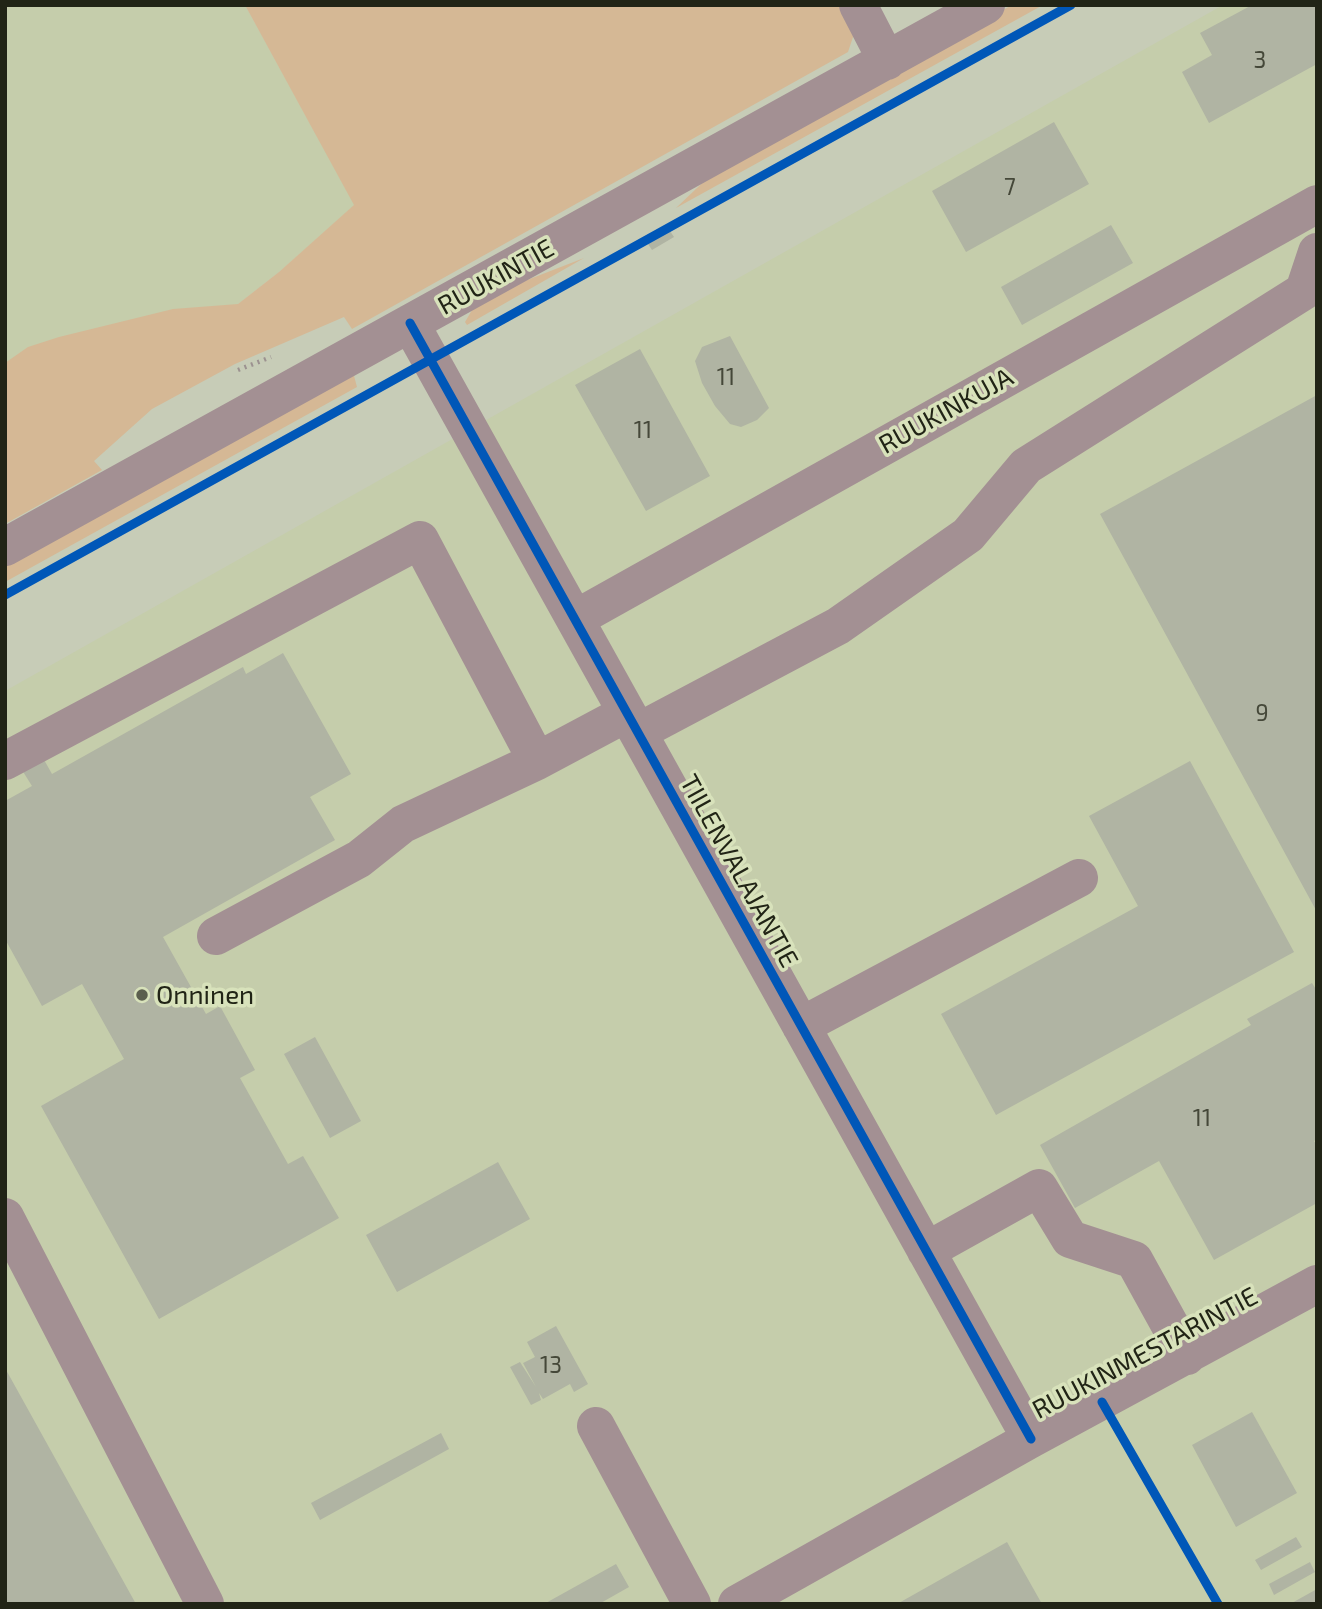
<!DOCTYPE html>
<html>
<head>
<meta charset="utf-8">
<style>
  body { margin:0 }
  #map { position:relative; width:1322px; height:1609px; overflow:hidden; background:#c7ccb7; font-family:"Exo 2",sans-serif }
  canvas { display:block }
  .frame { position:absolute; inset:0; border:7px solid #212416; pointer-events:none }
</style>
</head>
<body>
<div id="map">
<canvas width="1322" height="1609"></canvas>
<div class="frame"></div>
</div>
<script>
const context = document.querySelector('canvas').getContext('2d');
context.lineJoin = 'round';
function paint(path, color) { context.fillStyle = color; context.fill(path, 'evenodd'); }
const poly = rows => new Path2D(rows.map(r => 'M' + r).join(''));
function strokePath(path, color, width, dash) { context.strokeStyle = color; context.lineWidth = width; context.lineCap = dash ? 'butt' : 'round'; context.setLineDash(dash || []); context.stroke(path); }
function drawText(font, color, halo, rows, align = 'center') {
  context.font = font + ' "Exo 2",sans-serif'; context.lineWidth = 7; context.setLineDash([]); context.textBaseline = 'middle'; context.strokeStyle = halo; context.fillStyle = color; for (const [text, x, y, turn = 0] of rows) {
    context.save(); context.translate(x, y); context.rotate((+turn || 0) * Math.PI / 180); context.textAlign = isNaN(turn) ? turn : align; if (halo) context.strokeText(text, 0, 0); context.fillText(text, 0, 0); context.restore();
  }
}
paint(poly([
  [5,5,245,5,355,205,279,272,238,304,5,461],
  [1223,5,1317,5,1317,1604,5,1604,5,691]
]), '#c5cdab');
paint(poly([
  [245,5,842,5,854,34,848,52,352,329,344,317,235,364,152,409,94,461,102,470,5,524,5,363,28,347,59,337,173,309,238,304,279,272,354,205],
  [1012,5,1043,5,676,208,719,167],
  [584,258,467,325,465,322,475,305,504,289],
  [353,372,357,387,5,582,5,565]
]), '#d5b895');
paint(poly([
  [1252,5,1317,5,1317,64,1209,123,1182,72,1212,55,1200,33],
  [1054,122,1089,184,966,252,932,191],
  [1111,225,1133,263,1022,325,1001,287],
  [670,231,674,237,652,250,648,244],
  [730,336,769,408,757,420,741,427,730,424,715,406,702,383,695,361,702,347],
  [640,349,710,476,646,511,575,385],
  [1317,395,1317,912,1100,514],
  [283,653,351,774,310,797,335,840,163,937,206,1014,220,1006,255,1070,240,1078,288,1164,303,1156,339,1218,159,1319,41,1106,124,1059,82,984,42,1006,5,939,5,801,32,786,22,770,43,758,52,774,243,667,246,674],
  [1190,761,1294,952,996,1115,941,1014,1138,906,1089,816],
  [1312,983,1317,991,1317,1139,1314,1141,1317,1146,1317,1203,1214,1260,1159,1161,1075,1208,1040,1145,1251,1025,1247,1019],
  [315,1037,361,1121,330,1138,284,1054],
  [498,1162,530,1219,397,1292,366,1235],
  [556,1326,588,1384,574,1392,570,1384,543,1399,539,1393,541,1400,531,1405,510,1367,520,1362,536,1387,523,1363,535,1357,527,1342],
  [5,1368,136,1604,5,1604],
  [1252,1412,1297,1493,1236,1527,1192,1445],
  [441,1433,449,1449,320,1520,311,1503],
  [1296,1537,1302,1547,1261,1570,1255,1560],
  [1007,1542,1042,1604,897,1604],
  [1310,1562,1315,1572,1274,1595,1269,1584],
  [616,1564,629,1587,599,1604,544,1604],
  [1317,1589,1317,1602,1313,1604,1290,1604]
]), '#b0b4a3');
strokePath(poly([
  [238,370,271,357]
]), '#9c9290', 4.5, [2, 5]);
strokePath(poly([
  [858,5,887,61],
  [410,323,1031,1439],
  [5,547,986,5],
  [575,619,1317,204],
  [638,732,838,626,968,535,1026,466,1304,291,1317,252],
  [5,761,420,540,537,761],
  [216,936,359,859,403,824,537,761,627,713],
  [801,1026,1079,878],
  [5,1217,205,1604],
  [926,1251,1039,1188,1070,1239,1134,1260,1187,1356],
  [596,1426,692,1604],
  [737,1604,1031,1439,1317,1284]
]), '#a39093', 38);
strokePath(poly([
  [410,323,1031,1439],
  [5,595,1071,5],
  [1102,1402,1218,1604]
]), '#0057b8', 9);
for (const [x, y, r, color] of [
  [142,995,7,"#5b5f4e"]
]) { const dot = new Path2D(); dot.arc(x, y, r, 0, 2 * Math.PI); context.fillStyle = color; context.fill(dot); strokePath(dot, '#d8e2bb', 2.5); }
drawText('23px', '#454839', null, [
  ["3",1260,60],
  ["7",1010,187],
  ["11",726,377],
  ["11",643,430],
  ["9",1262,713],
  ["11",1202,1118],
  ["13",551,1365]
]);
drawText('26px', '#212416', '#d8e2bb', [
  ["RUUKINTIE",496,277,-29],
  ["RUUKINKUJA",946,411,-29],
  ["TIILENVALAJANTIE",739,871,61],
  ["RUUKINMESTARINTIE",1145,1353,-28]
]);
drawText('26px', '#212416', '#d8e2bb', [
  ["Onninen",156,995]
], 'left');
</script>
</body>
</html>
